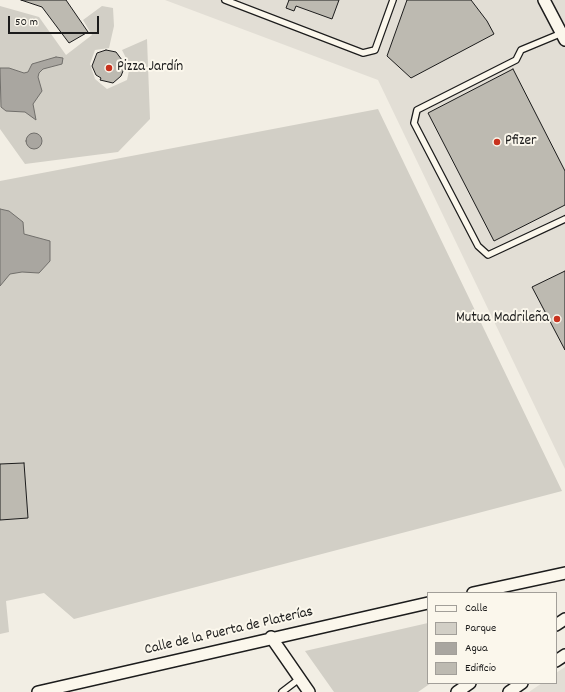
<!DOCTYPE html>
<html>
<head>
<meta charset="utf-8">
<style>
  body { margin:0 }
  #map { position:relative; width:565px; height:692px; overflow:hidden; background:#f2eee4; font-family:Dekko,sans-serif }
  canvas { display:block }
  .legend { position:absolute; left:427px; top:592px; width:130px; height:92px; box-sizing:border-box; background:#fbf7ec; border:1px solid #a29f99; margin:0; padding:5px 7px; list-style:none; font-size:12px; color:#1c1c1c }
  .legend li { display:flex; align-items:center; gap:8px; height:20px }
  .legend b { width:20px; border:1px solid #a29f99 }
  .scale { position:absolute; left:8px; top:16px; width:91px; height:18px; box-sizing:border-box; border:2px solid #1c1c1c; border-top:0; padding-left:5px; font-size:12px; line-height:14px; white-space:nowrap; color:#1c1c1c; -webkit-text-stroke:3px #fbf7ec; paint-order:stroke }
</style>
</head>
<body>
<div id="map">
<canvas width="565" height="692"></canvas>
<ul class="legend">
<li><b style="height:5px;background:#fbf7ec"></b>Calle</li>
<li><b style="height:11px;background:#d2cfc6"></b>Parque</li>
<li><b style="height:11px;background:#a9a6a0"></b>Agua</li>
<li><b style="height:11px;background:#bdbab1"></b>Edificio</li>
</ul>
<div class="scale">50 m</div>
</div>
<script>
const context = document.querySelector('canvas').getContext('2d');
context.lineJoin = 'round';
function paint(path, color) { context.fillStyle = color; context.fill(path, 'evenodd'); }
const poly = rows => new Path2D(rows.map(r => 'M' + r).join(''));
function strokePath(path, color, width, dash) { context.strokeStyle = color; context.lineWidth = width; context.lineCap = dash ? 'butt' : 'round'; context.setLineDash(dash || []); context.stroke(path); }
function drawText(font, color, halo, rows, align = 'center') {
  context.font = font + ' Dekko,sans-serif'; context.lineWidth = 4; context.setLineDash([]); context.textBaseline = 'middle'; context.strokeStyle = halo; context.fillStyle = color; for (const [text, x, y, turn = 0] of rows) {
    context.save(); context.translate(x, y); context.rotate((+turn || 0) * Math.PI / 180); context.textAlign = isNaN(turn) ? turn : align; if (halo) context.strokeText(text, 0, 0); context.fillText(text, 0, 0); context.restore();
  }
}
paint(poly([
  [165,0,565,0,565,469,378,80],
  [565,667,565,692,529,692,542,683,556,683,556,673]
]), '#e2ded5');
paint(poly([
  [0,6,39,17,66,55,92,35,83,20,102,6,113,8,114,26,109,48,95,50,90,64,95,79,107,89,127,80,130,66,122,50,147,39,150,119,118,152,25,164,0,129],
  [378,109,562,491,74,619,44,593,6,601,9,632,0,634,0,181],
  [428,623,428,683,431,683,418,692,334,692,305,651]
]), '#d2cfc6');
const water = poly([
  [56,57,63,58,62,64,43,69,39,73,38,77,42,91,33,104,36,120,25,112,6,111,1,107,0,68,9,68,24,73,28,72,32,64,56,57],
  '26 141a8 8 0 1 1 16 0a8 8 0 1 1-16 0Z',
  [0,209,9,211,23,222,24,234,50,241,50,261,39,273,22,272,10,274,0,286,0,209]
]);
paint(water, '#a9a6a0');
strokePath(water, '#716f6b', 1);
const building = poly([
  [21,0,66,0,88,32,69,43,42,7,21,0],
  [289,0,339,0,332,19,296,6,294,11,286,8,289,0],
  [407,0,471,0,487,21,494,34,411,78,387,56,407,0],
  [106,50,116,52,122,60,121,66,125,66,121,76,113,83,100,80,101,78,96,75,92,66,97,53,106,50],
  [513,69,565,171,565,205,494,241,428,113,513,69],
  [565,271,565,350,532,287,565,271],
  [24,463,28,518,0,520,0,464,24,463]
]);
paint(building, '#bdbab1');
strokePath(building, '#1c1c1c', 1);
const service = poly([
  [225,0,363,53,375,50,393,0],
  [562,33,521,50,516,60,417,110,414,123,478,246,488,255,565,219],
  [282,692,299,679]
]);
const minor = poly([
  [544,0,565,40],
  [473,593,565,573],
  [556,625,565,619],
  [271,637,309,692],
  [556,661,565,655],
  [38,692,428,603],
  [457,692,470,683],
  [509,692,522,683]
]);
strokePath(service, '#1c1c1c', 8);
strokePath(minor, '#1c1c1c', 14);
strokePath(service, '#fbf7ec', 5.5);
strokePath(minor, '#fbf7ec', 11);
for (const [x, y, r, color] of [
  [109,68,4,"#c8321e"],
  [497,142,4,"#c8321e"],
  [557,319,4,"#c8321e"]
]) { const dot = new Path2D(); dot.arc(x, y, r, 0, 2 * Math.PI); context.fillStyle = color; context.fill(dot); strokePath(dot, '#fbf7ec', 1.5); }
drawText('15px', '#1c1c1c', '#fbf7ec', [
  ["Pizza Jardín",117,68],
  ["Pfizer",505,142],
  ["Mutua Madrileña",549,319,"right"]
], 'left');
drawText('15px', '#1c1c1c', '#fbf7ec', [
  ["Calle de la Puerta de Platerías",229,632,-13]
]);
</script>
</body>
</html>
